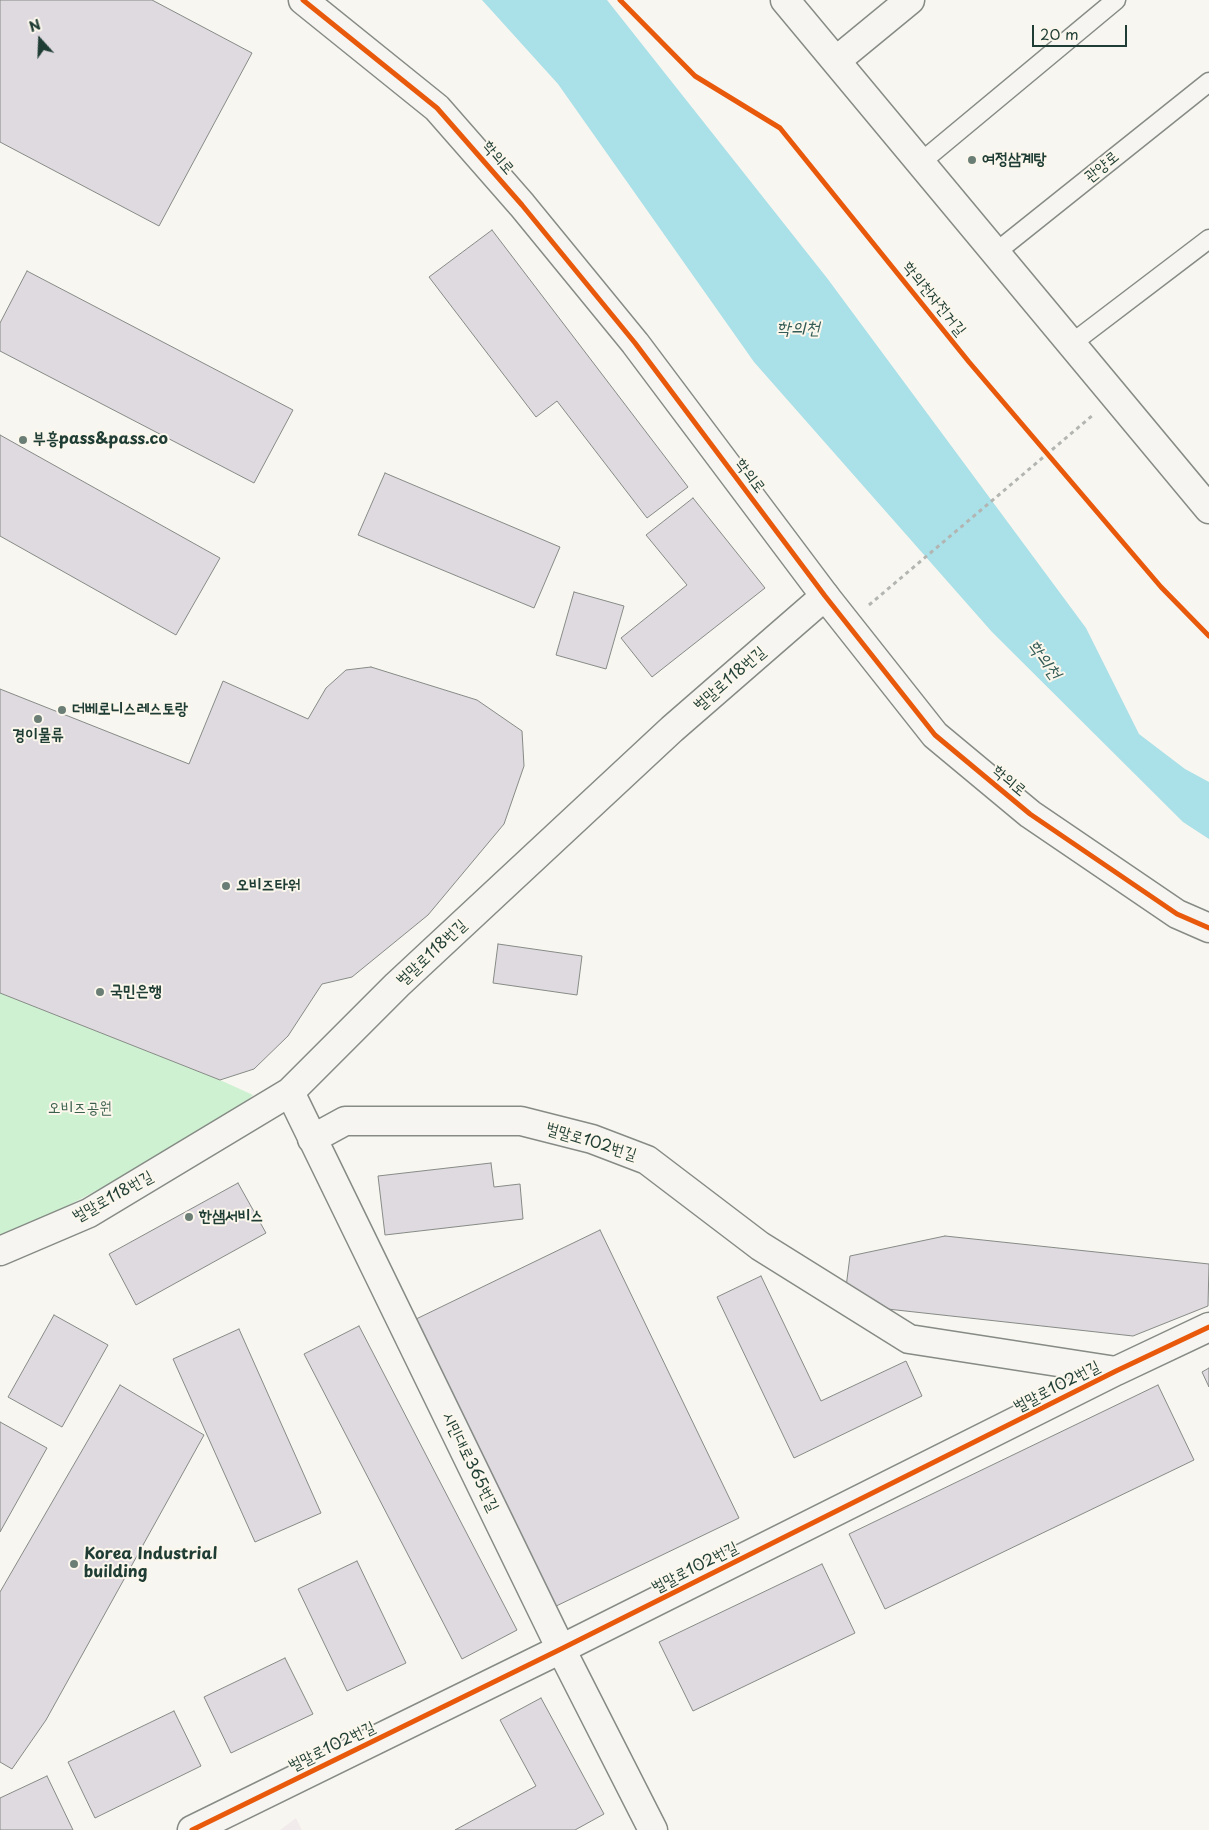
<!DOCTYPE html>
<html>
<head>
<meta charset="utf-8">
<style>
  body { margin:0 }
  #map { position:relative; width:1209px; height:1830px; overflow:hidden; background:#f8f6f0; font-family:"Playpen Sans",sans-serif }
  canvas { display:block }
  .north { position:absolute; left:15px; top:15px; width:50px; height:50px; -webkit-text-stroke:4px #fbf7ec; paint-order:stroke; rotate:340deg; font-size:14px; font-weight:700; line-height:20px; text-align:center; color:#1f3d34 }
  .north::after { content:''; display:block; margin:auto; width:18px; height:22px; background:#1f3d34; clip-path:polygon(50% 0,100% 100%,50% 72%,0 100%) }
  .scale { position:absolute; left:1032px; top:25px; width:95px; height:22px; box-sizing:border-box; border:2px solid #1f3d34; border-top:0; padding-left:6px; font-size:15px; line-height:18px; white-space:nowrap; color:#1f3d34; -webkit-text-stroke:4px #fbf7ec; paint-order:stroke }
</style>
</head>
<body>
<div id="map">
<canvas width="1209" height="1830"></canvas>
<div class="north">N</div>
<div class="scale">20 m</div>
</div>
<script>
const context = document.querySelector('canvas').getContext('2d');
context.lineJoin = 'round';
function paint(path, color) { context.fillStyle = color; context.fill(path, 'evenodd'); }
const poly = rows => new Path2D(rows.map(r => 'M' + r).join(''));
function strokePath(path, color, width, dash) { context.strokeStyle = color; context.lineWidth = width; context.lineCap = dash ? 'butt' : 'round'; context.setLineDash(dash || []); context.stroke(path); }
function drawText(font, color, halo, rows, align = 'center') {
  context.font = font + ' "Playpen Sans","Poor Story",sans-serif'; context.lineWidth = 4; context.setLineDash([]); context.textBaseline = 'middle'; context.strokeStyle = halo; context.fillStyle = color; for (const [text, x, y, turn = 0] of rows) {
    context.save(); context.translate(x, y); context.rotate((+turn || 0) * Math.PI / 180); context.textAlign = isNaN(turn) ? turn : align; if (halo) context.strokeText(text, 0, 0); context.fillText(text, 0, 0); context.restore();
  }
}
paint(poly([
  [296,1818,302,1830,280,1830]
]), '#f2ebec');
paint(poly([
  [0,993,220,1080,253,1095,224,1124,0,1241]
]), '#cef1d1');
paint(poly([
  [482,0,607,0,827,278,1086,628,1139,734,1185,769,1209,782,1209,839,1183,822,992,632,754,362,558,84]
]), '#aae0e8');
const building = poly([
  [0,0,152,0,252,53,159,226,0,142,0,0],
  [492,230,688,487,647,518,557,401,536,417,429,277,492,230],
  [27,271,293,410,254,483,0,351,0,323,27,271],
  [0,435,220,558,176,635,0,536,0,435],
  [385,473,560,547,534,608,358,535,385,473],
  [693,498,765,588,652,677,621,638,687,585,646,535,693,498],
  [574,592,624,606,606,669,556,655,574,592],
  [371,667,477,700,522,731,524,766,504,824,428,915,352,977,322,984,288,1036,254,1069,220,1080,0,993,0,689,189,764,223,681,308,719,326,688,346,670,371,667],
  [498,944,582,956,577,995,493,983,498,944],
  [491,1163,494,1187,520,1184,523,1219,385,1235,378,1176,491,1163],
  [238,1183,266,1233,136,1305,109,1254,238,1183],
  [600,1230,739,1518,550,1609,412,1321,600,1230],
  [945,1236,1209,1264,1208,1306,1133,1336,860,1306,845,1295,850,1256,945,1236],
  [761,1276,821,1401,906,1361,922,1396,794,1458,717,1297,761,1276],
  [54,1315,108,1345,62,1427,8,1397,54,1315],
  [359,1326,517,1630,462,1659,304,1354,359,1326],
  [239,1329,321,1513,255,1542,173,1359,239,1329],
  [1209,1368,1209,1387,1202,1372,1209,1368],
  [120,1385,204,1435,46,1720,12,1769,0,1762,0,1592,120,1385],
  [1158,1385,1194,1460,885,1609,849,1534,1158,1385],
  [0,1422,47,1448,0,1532,0,1422],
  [357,1561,406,1663,347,1691,298,1589,357,1561],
  [822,1564,855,1633,693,1711,659,1642,822,1564],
  [285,1658,313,1714,231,1753,204,1697,285,1658],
  [541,1698,604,1814,575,1830,455,1830,536,1786,500,1720,541,1698],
  [174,1711,201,1766,95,1818,68,1762,174,1711],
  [47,1776,73,1830,0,1830,0,1798,47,1776]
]);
paint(building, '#dfd9e0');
strokePath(building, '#868b86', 1);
const lane = poly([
  [920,163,1116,0],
  [995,253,1209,82],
  [1071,344,1209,239]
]);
const street = poly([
  [837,60,910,0],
  [290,1092,561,1649,653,1830],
  [312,1139,345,1121,521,1121,592,1139,647,1160,760,1246,909,1339,1116,1371],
  [0,1251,89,1213,290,1092,397,985,672,729,825,596],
  [192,1830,561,1649,1116,1371,1209,1327]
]);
const secondary = poly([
  [303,0,437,108,522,205,635,343,825,596,935,735,1030,814,1177,914,1209,928],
  [785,0,1209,509]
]);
strokePath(lane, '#868b86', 21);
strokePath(street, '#868b86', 31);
strokePath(secondary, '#868b86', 31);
strokePath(poly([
  [869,605,1093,415]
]), '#b2b5b1', 3, [4, 4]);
strokePath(lane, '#f6f5f1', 18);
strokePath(street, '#f6f5f1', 28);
strokePath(secondary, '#f6f5f1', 28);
strokePath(poly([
  [303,0,437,108,522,205,635,343,825,596,935,735,1030,814,1177,914,1209,928],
  [620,0,695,76,780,128,969,362,1161,587,1209,636],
  [192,1830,561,1649,1116,1371,1209,1327]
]), '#e8590c', 5);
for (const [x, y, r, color] of [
  [972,160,5,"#6b7e76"],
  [23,440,5,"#6b7e76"],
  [62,710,5,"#6b7e76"],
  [38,719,5,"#6b7e76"],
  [226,886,5,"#6b7e76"],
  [100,992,5,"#6b7e76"],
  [189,1217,5,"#6b7e76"],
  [74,1564,5,"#6b7e76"]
]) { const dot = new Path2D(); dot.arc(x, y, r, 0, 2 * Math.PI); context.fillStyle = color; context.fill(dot); strokePath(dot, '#fbf7ec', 2); }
drawText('16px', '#1f3d34', '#fbf7ec', [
  ["학의로",498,158,49],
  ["관양로",1102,167,-39],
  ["학의천자전거길",934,299,51],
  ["학의로",750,476,53],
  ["벌말로118번길",730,679,-41],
  ["학의로",1009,781,40],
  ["벌말로118번길",432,953,-43],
  ["벌말로102번길",591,1142,17],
  ["벌말로118번길",113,1197,-29],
  ["벌말로102번길",1057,1387,-27],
  ["시민대로365번길",470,1462,64],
  ["벌말로102번길",695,1568,-27],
  ["벌말로102번길",332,1747,-26]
]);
drawText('bold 16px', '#1f3d34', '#fbf7ec', [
  ["여정삼계탕",982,160],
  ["부흥pass&pass.co",33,440],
  ["더베로니스레스토랑",72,710],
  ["경이물류",38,736,"center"],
  ["오비즈타워",236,886],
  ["국민은행",110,992],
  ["한샘서비스",199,1217],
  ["Korea Industrial",84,1555],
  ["building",84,1573]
], 'left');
drawText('16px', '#3b604e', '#fbf7ec', [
  ["오비즈공원",80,1109]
]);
drawText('italic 18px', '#345c57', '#fbf7ec', [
  ["학의천",798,329],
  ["학의천",1044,660,54]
]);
</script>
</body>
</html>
